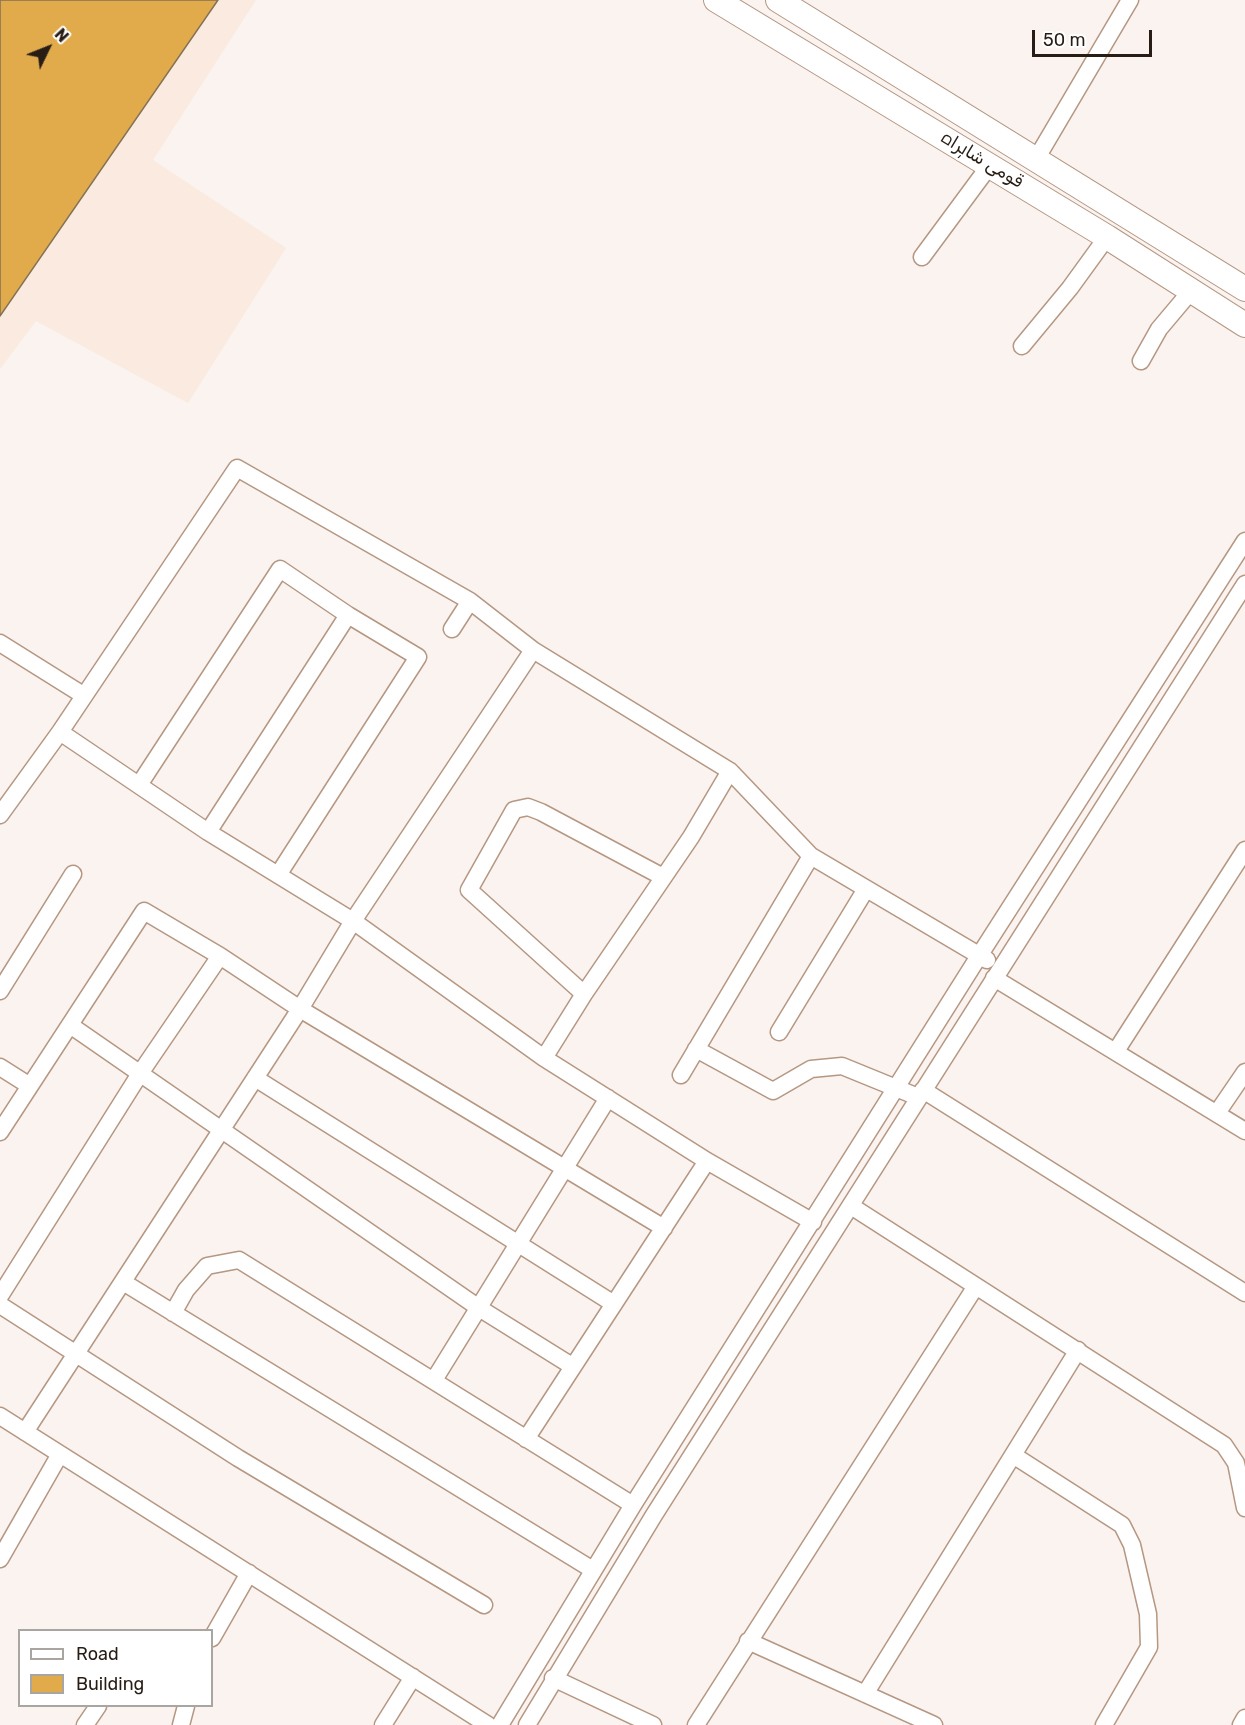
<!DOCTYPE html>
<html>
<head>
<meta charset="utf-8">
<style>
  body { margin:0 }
  #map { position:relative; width:1245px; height:1725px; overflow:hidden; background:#faf3ef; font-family:Rubik,sans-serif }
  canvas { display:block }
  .legend { position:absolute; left:18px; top:1629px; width:195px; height:78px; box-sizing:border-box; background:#fff; border:2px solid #a9a5a1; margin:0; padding:8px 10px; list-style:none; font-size:18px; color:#281d15 }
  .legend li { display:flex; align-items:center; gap:12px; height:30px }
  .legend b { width:30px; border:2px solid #a9a5a1 }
  .north { position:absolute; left:18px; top:18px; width:60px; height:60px; -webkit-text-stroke:4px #fff; paint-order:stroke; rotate:47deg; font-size:16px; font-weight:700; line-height:24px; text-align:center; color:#281d15 }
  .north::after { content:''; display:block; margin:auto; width:21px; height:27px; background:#281d15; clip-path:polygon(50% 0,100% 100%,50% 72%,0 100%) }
  .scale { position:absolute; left:1032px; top:30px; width:120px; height:27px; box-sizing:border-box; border:3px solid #281d15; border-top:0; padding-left:8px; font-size:18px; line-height:21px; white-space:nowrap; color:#281d15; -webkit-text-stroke:4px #fff; paint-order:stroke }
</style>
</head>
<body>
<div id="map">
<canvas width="1245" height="1725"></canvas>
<ul class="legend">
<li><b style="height:8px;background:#fff"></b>Road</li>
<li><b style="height:16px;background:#e1ab4c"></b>Building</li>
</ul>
<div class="north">N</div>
<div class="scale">50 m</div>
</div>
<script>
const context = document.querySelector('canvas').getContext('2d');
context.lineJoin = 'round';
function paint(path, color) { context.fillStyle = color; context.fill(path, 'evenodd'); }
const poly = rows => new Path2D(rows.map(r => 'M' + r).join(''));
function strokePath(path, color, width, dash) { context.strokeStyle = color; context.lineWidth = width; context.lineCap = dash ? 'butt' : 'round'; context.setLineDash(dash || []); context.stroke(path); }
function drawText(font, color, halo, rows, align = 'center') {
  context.font = font + ' Rubik,Cairo,sans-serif'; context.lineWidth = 4.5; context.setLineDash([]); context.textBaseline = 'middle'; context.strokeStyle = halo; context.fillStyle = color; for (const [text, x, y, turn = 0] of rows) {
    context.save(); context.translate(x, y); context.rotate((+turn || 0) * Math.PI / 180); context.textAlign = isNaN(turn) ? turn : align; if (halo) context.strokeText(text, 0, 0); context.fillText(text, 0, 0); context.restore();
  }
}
paint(poly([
  [0,0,256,0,153,160,286,248,188,403,36,321,0,369]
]), '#faeadf');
const building = poly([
  [0,0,218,0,0,316,0,0]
]);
paint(building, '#e1ab4c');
strokePath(building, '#847256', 1.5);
const minor = poly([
  [1035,161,1130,0],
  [922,257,990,165],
  [1022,346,1070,288,1107,237],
  [1141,361,1159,329,1191,291],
  [452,629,470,601],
  [0,643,83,695],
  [60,732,208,832,353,921,544,1058,707,1161,813,1222],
  [139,785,280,569,348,615],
  [0,815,60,732,237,468,470,601,533,650,730,771,811,856,987,960],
  [208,832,348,615,418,657,278,875],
  [994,978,1245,1131],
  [0,991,73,874],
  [584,994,469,890,514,810,528,807,541,812,663,877],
  [70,1025,479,1308,572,1366],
  [779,1032,866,889],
  [696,1049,773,1091,811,1069,842,1066,918,1097],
  [1116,1051,1245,850],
  [544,1058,584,994,691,837,730,771],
  [0,1067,30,1086],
  [681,1075,811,856],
  [255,1078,614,1304],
  [923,1090,1245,1293],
  [1217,1113,1245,1072],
  [0,1132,144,911,220,956,300,1009,664,1228],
  [851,1206,1224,1445,1236,1463,1245,1508],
  [123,1282,593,1570],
  [0,1296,141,1072,220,956],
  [0,1305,238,1458,484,1605],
  [173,1313,186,1290,207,1266,239,1260,633,1505],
  [434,1380,608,1098],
  [0,1416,488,1725],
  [25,1432,300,1009,353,921,533,650],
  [526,1439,707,1161],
  [1013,1455,1122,1525,1132,1545,1148,1614,1149,1647,1104,1725],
  [0,1559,60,1454],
  [212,1638,249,1573],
  [748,1641,934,1725],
  [553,1678,653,1725],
  [865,1694,1078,1350],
  [85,1725,98,1706],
  [181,1725,186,1706],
  [383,1725,413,1677],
  [500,1725,633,1505,979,956,1245,541],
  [527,1725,654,1515,1245,584],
  [696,1725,976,1286],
  [1241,1725,1245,1718]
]);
const highway = poly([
  [716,0,1107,237,1245,325],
  [778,0,1245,289]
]);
strokePath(minor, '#b59782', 19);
strokePath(highway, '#b59782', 26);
strokePath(minor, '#fff', 16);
strokePath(highway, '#fff', 24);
drawText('18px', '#281d15', '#fff', [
  ["قومی شاہراہ",982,160,31]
]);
</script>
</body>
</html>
